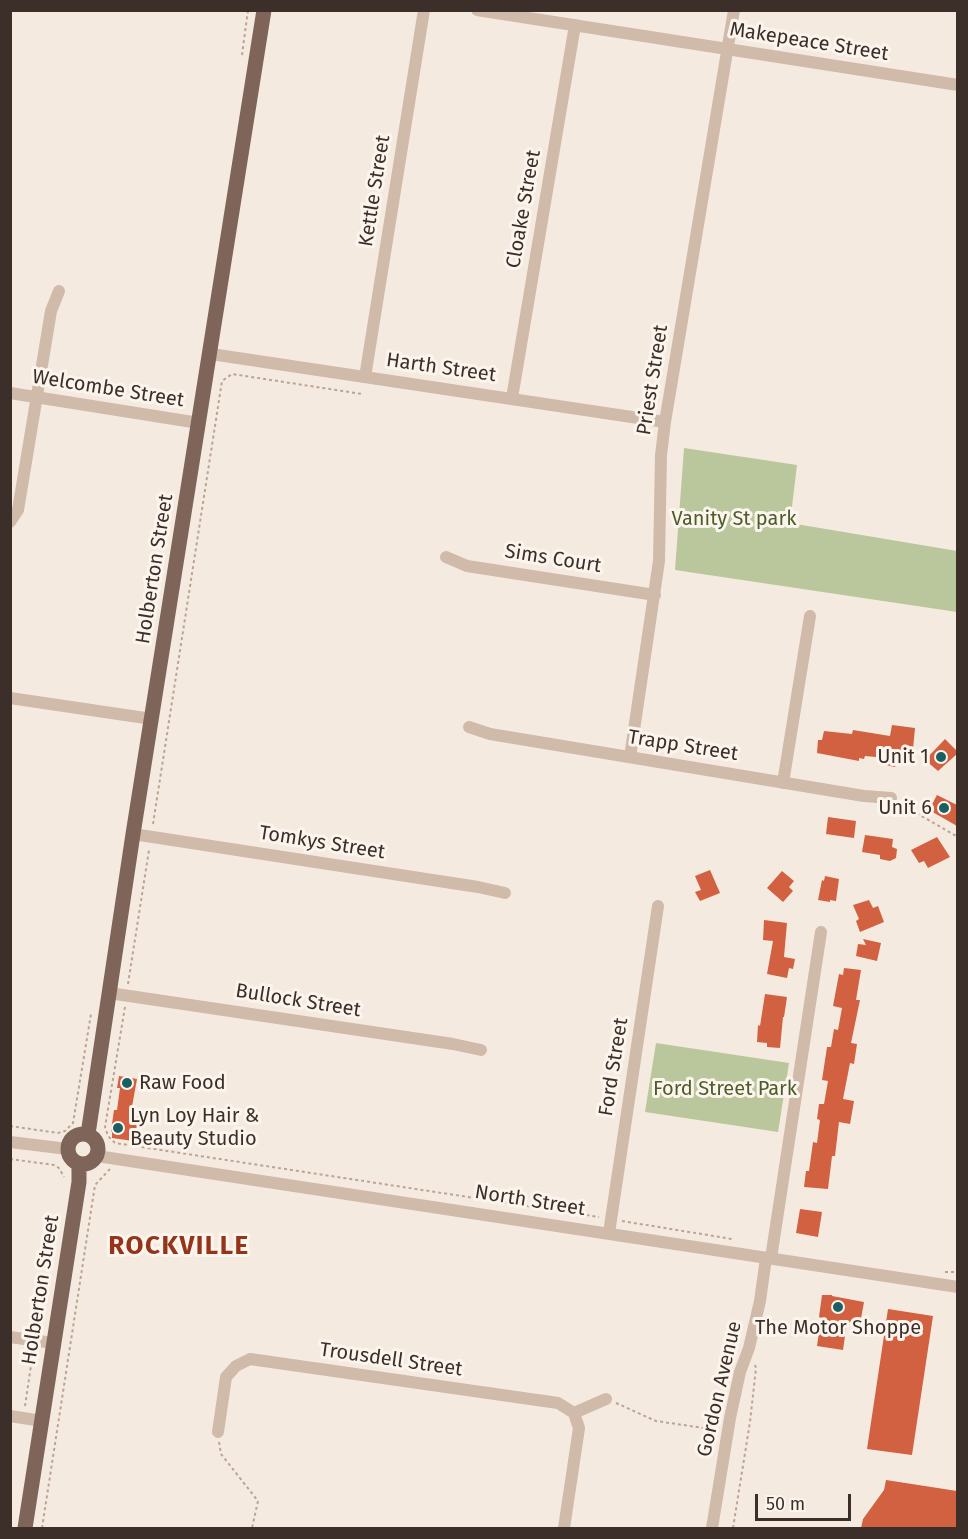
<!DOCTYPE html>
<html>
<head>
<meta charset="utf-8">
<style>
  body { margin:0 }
  #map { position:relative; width:968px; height:1539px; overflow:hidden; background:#f5eadf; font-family:"Fira Sans",sans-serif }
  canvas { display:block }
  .frame { position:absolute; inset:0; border:12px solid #3c2f2a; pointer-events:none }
  .scale { position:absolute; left:755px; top:1494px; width:96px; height:27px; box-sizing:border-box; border:3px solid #3c2f2a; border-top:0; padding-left:8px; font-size:18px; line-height:21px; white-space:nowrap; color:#3c2f2a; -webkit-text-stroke:4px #fcf5ed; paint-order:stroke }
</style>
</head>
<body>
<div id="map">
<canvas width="968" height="1539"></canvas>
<div class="frame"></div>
<div class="scale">50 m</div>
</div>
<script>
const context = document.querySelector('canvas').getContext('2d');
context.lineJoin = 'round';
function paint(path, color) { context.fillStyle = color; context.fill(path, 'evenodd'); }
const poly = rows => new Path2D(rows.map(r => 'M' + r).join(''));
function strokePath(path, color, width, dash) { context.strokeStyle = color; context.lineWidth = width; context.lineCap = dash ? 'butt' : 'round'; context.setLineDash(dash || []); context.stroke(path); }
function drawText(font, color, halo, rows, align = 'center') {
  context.font = font + ' "Fira Sans",sans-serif'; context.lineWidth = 6; context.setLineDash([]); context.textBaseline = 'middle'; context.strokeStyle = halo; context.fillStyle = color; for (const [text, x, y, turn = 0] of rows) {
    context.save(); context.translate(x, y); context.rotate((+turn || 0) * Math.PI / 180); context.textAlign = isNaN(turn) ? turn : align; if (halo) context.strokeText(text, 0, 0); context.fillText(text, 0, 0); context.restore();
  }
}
paint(poly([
  [684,448,797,465,790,523,957,551,957,612,675,570],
  [656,1043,789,1063,778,1132,645,1112]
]), '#bac79d');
paint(poly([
  [892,725,915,728,913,749,908,745,909,757,904,756,904,762,897,761,895,767,886,765,887,758,865,756,864,759,859,758,859,761,817,753,818,740,822,740,824,731,852,734,853,730,890,736],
  [945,739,957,751,957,754,938,771,925,760],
  [937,795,957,805,957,826,929,810],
  [828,817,856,821,854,838,826,834],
  [865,835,893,839,892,847,897,849,896,858,890,861,880,859,880,855,862,852],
  [937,837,950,857,928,868,924,861,919,863,911,850],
  [710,870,720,893,700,901,695,892,701,890,695,876],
  [782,871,794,881,789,887,793,891,783,902,767,888],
  [825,876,839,879,836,901,830,900,830,902,818,900,822,880,824,881],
  [869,900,873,908,878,906,884,922,860,932,856,921,859,919,853,905],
  [764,920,787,923,784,957,795,959,793,969,789,968,787,978,767,974,773,941,763,940],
  [863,939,881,943,877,961,856,956,858,944,866,945],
  [844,968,861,970,856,1000,860,1000,851,1043,857,1044,854,1064,850,1063,843,1099,854,1101,850,1124,839,1122,835,1156,832,1156,828,1189,804,1187,806,1171,809,1171,813,1142,817,1143,820,1120,817,1119,819,1104,824,1104,828,1081,822,1080,827,1047,831,1047,834,1029,838,1030,842,1008,833,1006,839,974,843,975],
  [765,994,787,997,784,1017,783,1017,780,1048,767,1047,767,1043,757,1042,758,1025,760,1026],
  [119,1076,137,1079,131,1112,139,1114,135,1136,134,1135,133,1141,112,1138,112,1132,111,1131,114,1110,117,1110,120,1088,117,1088],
  [800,1209,822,1212,818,1237,796,1233],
  [822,1295,832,1295,832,1296,864,1302,860,1324,847,1322,843,1350,817,1346,821,1318,819,1317],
  [888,1309,933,1316,912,1455,867,1449],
  [886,1480,957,1491,957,1528,861,1528,863,1519,884,1490]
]), '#d26141');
strokePath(poly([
  [242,55,248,10],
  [901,804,958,837],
  [153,824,222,381,232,374,362,394],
  [128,984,149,850],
  [125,1007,105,1127,108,1136,115,1143,599,1217],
  [10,1126,58,1133,65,1131,73,1123,91,1014],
  [10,1159,54,1165,59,1168,64,1177],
  [622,1221,732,1239],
  [945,1272,958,1272],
  [616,1403,656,1421,717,1430],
  [25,1406,33,1352],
  [219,1442,221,1454,258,1501,252,1528],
  [42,1528,95,1185,110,1169],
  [733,1528,750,1422,756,1368,755,1365]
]), '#bca493', 2, [3, 3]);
strokePath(poly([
  [477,10,958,85],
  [211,354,665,422],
  [365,377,424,10],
  [10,393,199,423],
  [512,398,575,25],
  [10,522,18,510,51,311,59,291],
  [446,557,467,566,655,595],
  [10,698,152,719],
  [469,727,490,734,864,796,891,798],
  [630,757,659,561,661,455,665,422,734,10],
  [783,783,810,616],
  [133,834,478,887,505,893],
  [109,993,453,1044,481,1050],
  [10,1142,68,1149],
  [97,1156,958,1287],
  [609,1233,658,906],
  [771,1258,821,932],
  [10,1337,53,1343],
  [574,1413,606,1399],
  [10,1416,42,1421],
  [218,1432,226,1377,236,1366,250,1359,558,1403,574,1413],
  [564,1528,579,1428,574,1413],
  [712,1528,730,1418,740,1372,749,1348,760,1301,766,1258]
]), '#d0baa9', 12);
strokePath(poly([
  '68 1149a15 15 0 1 1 30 0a15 15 0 1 1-30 0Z',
  [88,1134,133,834,264,10],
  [25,1528,79,1182,79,1164]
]), '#7f6559', 15);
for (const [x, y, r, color] of [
  [941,757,6,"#1a6063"],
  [944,808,6,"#1a6063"],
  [127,1083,6,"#1a6063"],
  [118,1128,6,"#1a6063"],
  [838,1307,6,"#1a6063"]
]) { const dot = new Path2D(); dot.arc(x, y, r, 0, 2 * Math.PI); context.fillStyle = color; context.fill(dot); strokePath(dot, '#fcf5ed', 2); }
drawText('20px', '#3c2f2a', '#fcf5ed', [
  ["Makepeace Street",809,42,9],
  ["Kettle Street",375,191,-81],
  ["Cloake Street",524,209,-80],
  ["Harth Street",441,368,8],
  ["Priest Street",653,380,-81],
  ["Welcombe Street",108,389,9],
  ["Sims Court",553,559,9],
  ["Holberton Street",155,569,-81],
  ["Trapp Street",683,746,9],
  ["Tomkys Street",322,843,9],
  ["Bullock Street",298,1001,9],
  ["Ford Street",614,1067,-81],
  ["North Street",530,1201,9],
  ["Holberton Street",41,1290,-81],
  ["Trousdell Street",391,1360,8],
  ["Gordon Avenue",720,1389,-77]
]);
drawText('20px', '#4c5d2a', '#fcf5ed', [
  ["Vanity St park",734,519],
  ["Ford Street Park",725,1089]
]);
drawText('20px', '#3c2f2a', '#fcf5ed', [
  ["Unit 1",929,757],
  ["Unit 6",932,808],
  ["Raw Food",139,1083,"left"],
  ["Lyn Loy Hair &",130,1116,"left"],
  ["Beauty Studio",130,1139,"left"],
  ["The Motor Shoppe",838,1328,"center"]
], 'right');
context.letterSpacing = '1.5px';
drawText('bold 26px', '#94341a', '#fcf5ed', [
  ["ROCKVILLE",179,1247]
]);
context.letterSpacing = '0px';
</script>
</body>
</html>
